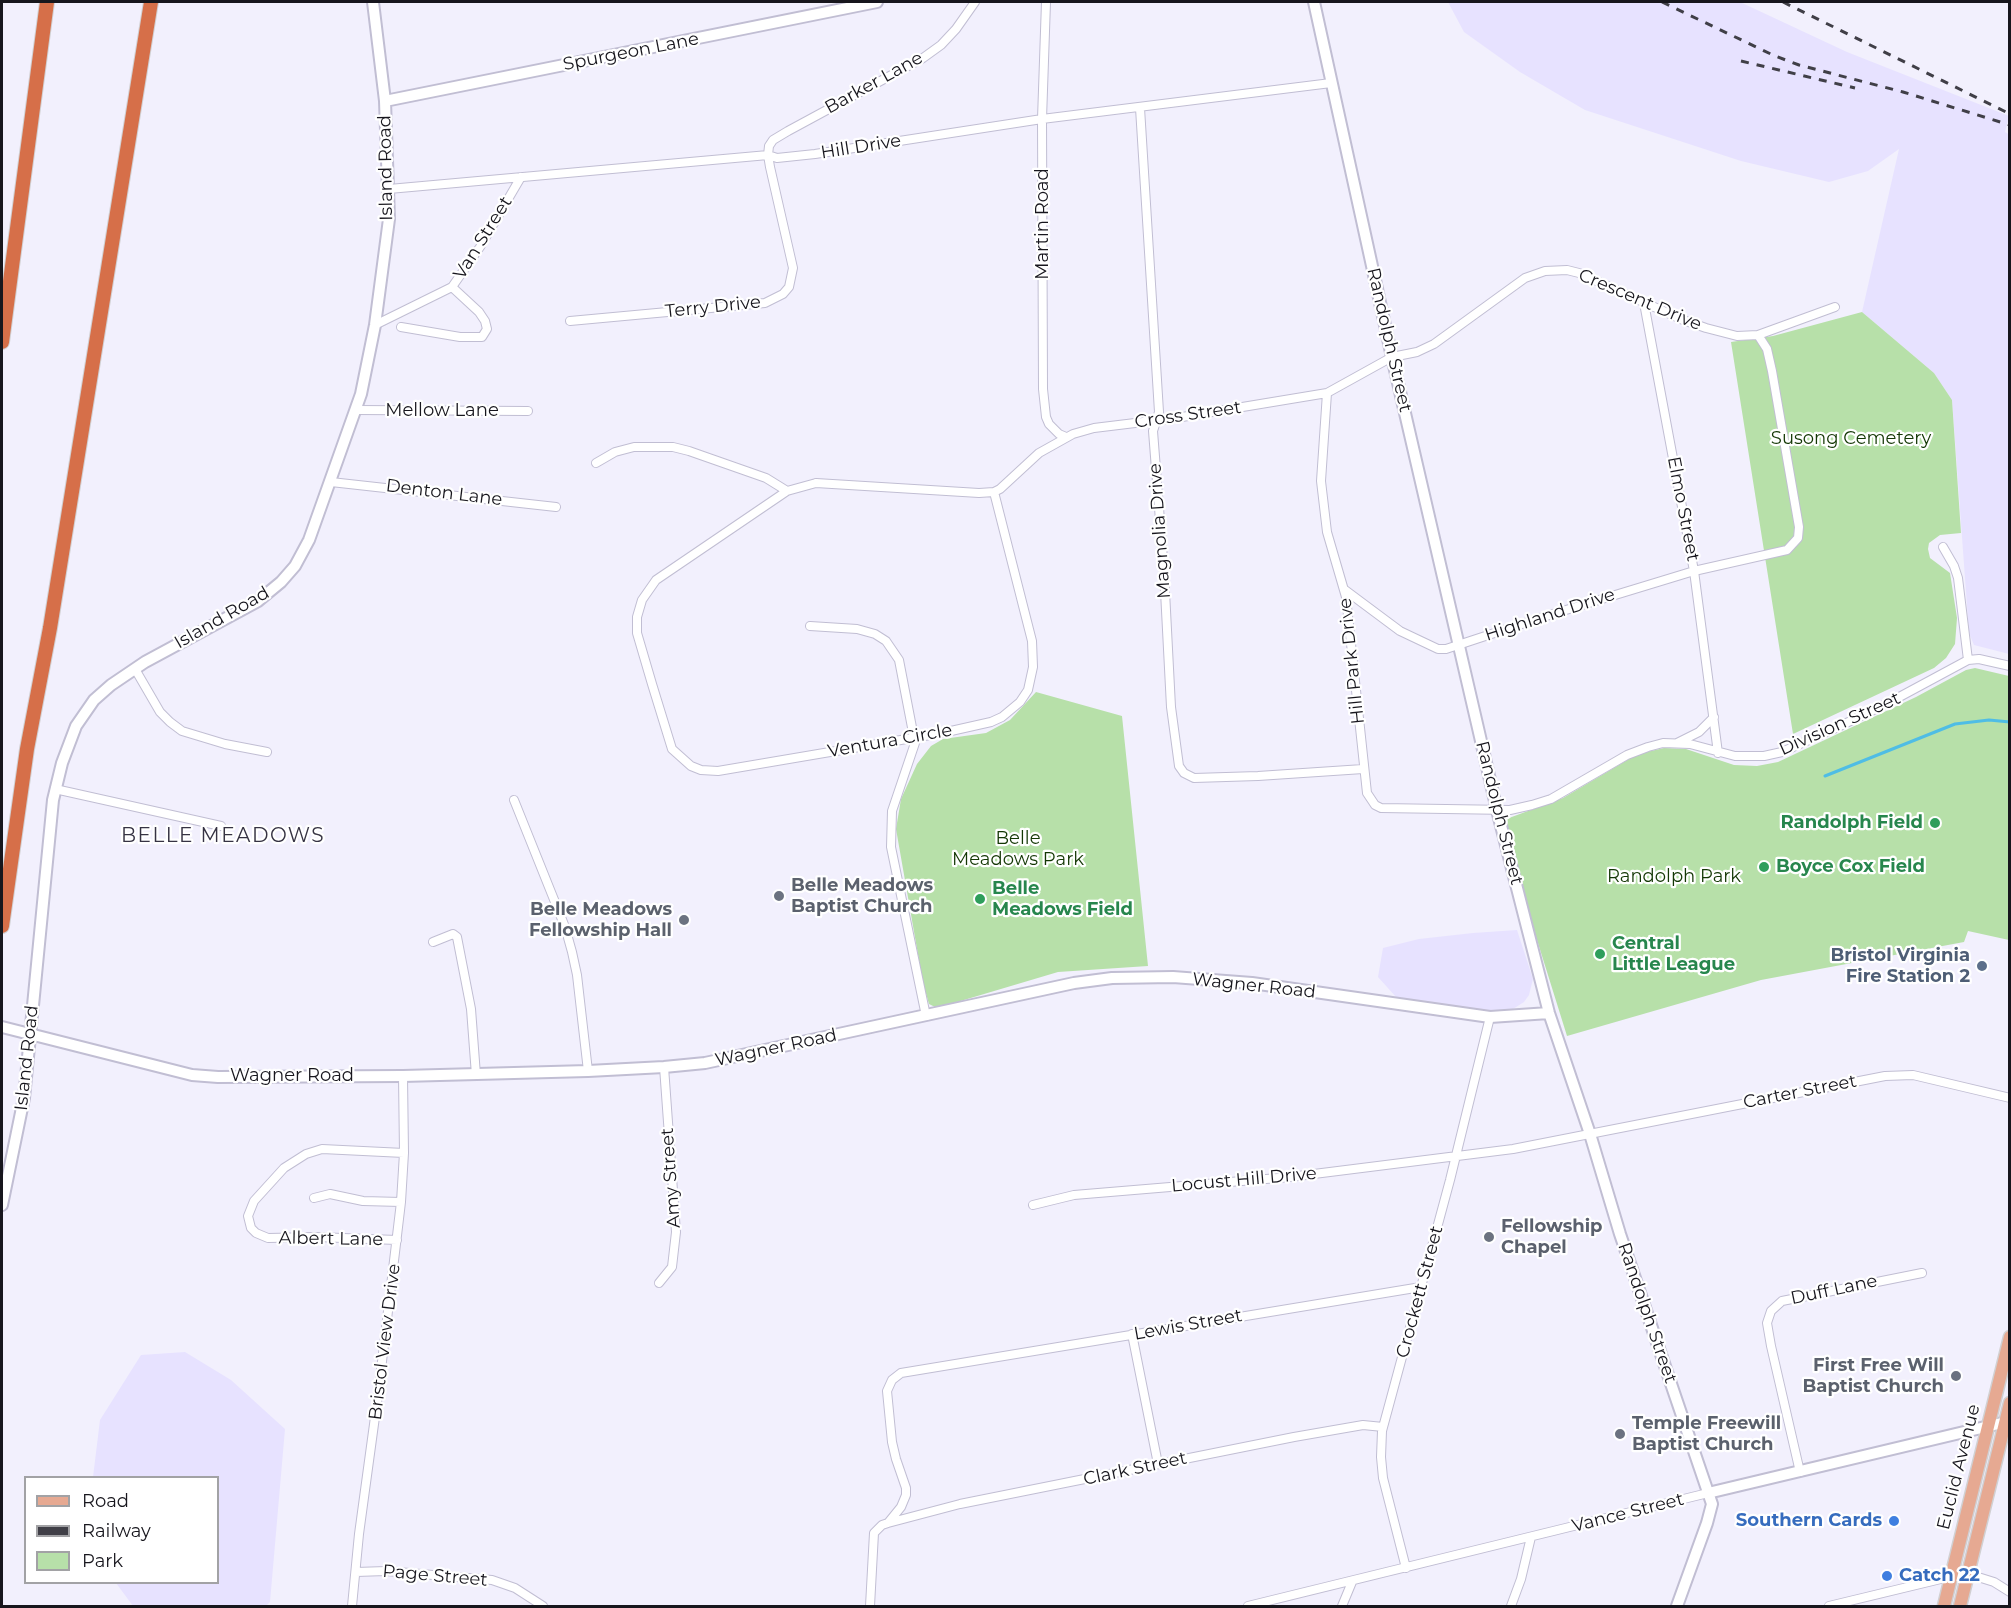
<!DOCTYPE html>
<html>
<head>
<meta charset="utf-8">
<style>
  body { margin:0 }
  #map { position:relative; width:2011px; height:1608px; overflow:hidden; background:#f2f0fd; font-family:Montserrat,sans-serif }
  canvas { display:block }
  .frame { position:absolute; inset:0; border:3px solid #17161d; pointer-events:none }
  .legend { position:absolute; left:24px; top:1476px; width:195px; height:108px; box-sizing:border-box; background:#fff; border:2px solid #a2a2a5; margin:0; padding:8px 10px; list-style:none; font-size:18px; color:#17161d }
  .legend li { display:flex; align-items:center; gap:12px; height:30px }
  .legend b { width:30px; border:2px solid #a2a2a5 }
</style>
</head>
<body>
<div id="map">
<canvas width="2011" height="1608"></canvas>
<div class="frame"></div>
<ul class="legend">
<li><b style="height:8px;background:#e6a992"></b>Road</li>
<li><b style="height:8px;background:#403f47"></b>Railway</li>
<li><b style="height:16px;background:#b7e0a9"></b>Park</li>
</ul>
</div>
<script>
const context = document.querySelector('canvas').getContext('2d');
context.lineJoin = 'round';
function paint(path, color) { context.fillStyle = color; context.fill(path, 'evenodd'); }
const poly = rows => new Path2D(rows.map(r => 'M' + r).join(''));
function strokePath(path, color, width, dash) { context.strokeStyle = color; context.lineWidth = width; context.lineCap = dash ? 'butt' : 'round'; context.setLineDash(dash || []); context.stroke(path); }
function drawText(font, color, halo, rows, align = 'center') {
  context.font = font + ' Montserrat,sans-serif'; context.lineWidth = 4.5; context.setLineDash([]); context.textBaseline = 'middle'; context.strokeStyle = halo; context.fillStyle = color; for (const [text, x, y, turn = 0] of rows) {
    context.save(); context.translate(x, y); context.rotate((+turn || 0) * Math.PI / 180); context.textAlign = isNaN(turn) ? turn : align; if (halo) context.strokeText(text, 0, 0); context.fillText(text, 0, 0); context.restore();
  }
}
paint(poly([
  [1448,2,1740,2,1847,52,2009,116,2005,132,2010,135,2009,654,1974,645,1969,633,1952,400,1934,373,1862,312,1899,149,1868,171,1829,182,1741,161,1585,110,1520,72,1464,32],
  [1517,930,1533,979,1529,995,1524,1002,1513,1009,1499,1013,1396,997,1378,977,1383,948,1419,939,1473,933],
  [185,1352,231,1380,285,1429,270,1602,266,1606,133,1606,116,1583,218,1582,218,1478,93,1477,100,1420,141,1355]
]), '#e7e2ff');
paint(poly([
  [1862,312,1934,373,1952,400,1961,533,1940,535,1929,543,1928,549,1930,558,1950,573,1957,618,1955,644,1946,658,1934,668,1793,734,1731,342,1773,336],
  [1975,668,2009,676,2009,940,1968,931,1964,942,1761,980,1567,1036,1528,911,1506,826,1506,821,1509,818,1563,798,1629,759,1642,753,1664,748,1686,749,1734,765,1757,766,1778,762,1916,697,1966,670],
  [1036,692,1122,716,1148,966,1058,972,937,1008,929,1004,923,983,896,829,901,799,917,764,931,746,943,739,986,733,1010,720]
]), '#b7e0a9');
strokePath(poly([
  [1825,776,1955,724,1989,720,2010,722]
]), '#4fbde5', 3);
const street = poly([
  [1046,2,1042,119,1043,389,1046,417,1049,424,1059,434,1066,437],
  [1140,108,1159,412,1153,431,1164,572,1171,707,1179,766,1184,773,1194,778,1258,776,1363,769],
  [389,189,768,155,777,158,815,154,1042,119,1331,83],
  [1644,303,1694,571,1718,753],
  [570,321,765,303,783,294,789,287,793,268,770,167,768,155,769,146,773,140,788,131,923,58,941,45,956,29,975,2],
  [375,325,452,287,480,247,521,177],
  [401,327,460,337,482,337,487,329,485,321,479,312,452,287],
  [1327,393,1321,481,1327,532,1346,597,1367,793,1375,805,1381,808,1510,810,1532,805,1551,799,1627,755,1648,747,1663,743,1690,744,1735,756,1764,756,1782,752,1838,727,1890,702,1968,660,1979,659,2010,666],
  [356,410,528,411],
  [596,463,615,452,634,447,673,447,689,451,766,478,787,491],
  [331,482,556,507],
  [816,483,979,493,994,492,1032,641,1033,667,1028,690,1020,702,1002,717,991,722,942,733,718,771,701,770,691,766,672,749,652,684,637,633,637,617,642,600,656,580,787,491,816,483],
  [994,492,1000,489,1039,453,1073,434,1094,428,1176,418,1327,393,1392,357,1417,352,1434,344,1525,278,1545,271,1567,270,1579,273,1683,320,1706,328,1737,336,1758,335,1835,307],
  [1943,547,1954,566,1958,578,1968,660],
  [1345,590,1400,631,1438,649,1446,649,1543,617,1694,571,1787,550,1798,538,1799,527,1772,371,1767,349,1758,335],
  [810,626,857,629,875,634,886,641,899,660,915,743,892,811,891,847,926,1016],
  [135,669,160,712,170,722,182,731,225,744,267,752],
  [1677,743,1699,732,1714,717],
  [55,789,221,826],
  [514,800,565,927,572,952,577,975,588,1071],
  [433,942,453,934,457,937,471,1009,476,1075],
  [314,1198,330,1194,363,1201,401,1202],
  [1033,1205,1074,1195,1290,1177,1513,1149,1885,1076,1913,1075,2010,1098],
  [397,1240,316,1237,268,1238,256,1233,251,1228,248,1216,254,1201,284,1168,306,1154,322,1149,404,1153],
  [659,1283,672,1267,676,1232,664,1067],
  [1132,1334,1158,1464],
  [1800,1472,1771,1346,1767,1323,1771,1311,1782,1301,1922,1273],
  [888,1523,960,1504,1294,1437,1363,1425,1383,1427],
  [1406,1568,1383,1478,1381,1457,1382,1431,1450,1180,1490,1017],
  [356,1572,386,1571,492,1580,515,1588,543,1606],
  [352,1606,359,1534,378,1395,401,1202,404,1153,403,1076],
  [870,1606,874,1533,882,1525,888,1523,901,1507,906,1495,906,1488,896,1459,892,1442,887,1391,892,1380,901,1373,1421,1287],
  [1248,1606,1708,1493],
  [1342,1606,1352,1582],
  [1511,1606,1521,1579,1531,1537],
  [1829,1606,1945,1578,1968,1576,1978,1577,1994,1582,2010,1592]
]);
const secondary = poly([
  [1314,2,1392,357,1497,810,1549,1013,1590,1134,1620,1234,1712,1504,1707,1523,1677,1606],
  [385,101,877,2],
  [2,1027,192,1075,218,1077,403,1076,588,1071,664,1067,705,1063,1074,983,1112,978,1173,977,1252,983,1490,1017,1549,1013],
  [2,1205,24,1098,53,800,62,763,76,726,94,700,111,685,145,662,258,601,281,582,295,566,309,540,361,394,375,325,389,219,385,101,373,2],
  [1708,1493,2010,1421]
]);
const primary = poly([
  [1944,1606,2010,1337],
  [1960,1606,2010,1403]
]);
const highway = poly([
  [2,342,47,2],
  [2,926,27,749,50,628,151,2]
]);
strokePath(street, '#c1bed3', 10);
strokePath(secondary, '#c1bed3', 14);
strokePath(primary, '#d1d0d2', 15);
strokePath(highway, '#d1d0d2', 16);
strokePath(street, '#fff', 8);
strokePath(secondary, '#fff', 10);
strokePath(primary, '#e6a992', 12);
strokePath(highway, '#d66f49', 14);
strokePath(poly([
  [1662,2,1775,56,1799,65,1903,92,2010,125],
  [1783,2,2010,114],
  [1741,61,1855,88]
]), '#403f47', 3, [8, 8]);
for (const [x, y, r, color] of [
  [1935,823,6,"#2e9e5b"],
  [1764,867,6,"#2e9e5b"],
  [779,896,6,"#6b7280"],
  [980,899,6,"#2e9e5b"],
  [684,920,6,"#6b7280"],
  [1600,954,6,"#2e9e5b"],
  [1982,966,6,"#5c6f8a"],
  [1489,1237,6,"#6b7280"],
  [1956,1376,6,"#6b7280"],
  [1620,1434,6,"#6b7280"],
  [1894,1521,6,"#3f7fe0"],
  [1887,1576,6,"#3f7fe0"]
]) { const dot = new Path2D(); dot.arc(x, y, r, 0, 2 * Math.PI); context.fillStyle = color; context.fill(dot); strokePath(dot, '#fff', 2); }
drawText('18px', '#17161d', '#fff', [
  ["Spurgeon Lane",631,52,-11],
  ["Barker Lane",874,83,-29],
  ["Hill Drive",861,147,-9],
  ["Island Road",386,168,-91],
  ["Martin Road",1043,224,-90],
  ["Van Street",483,238,-58],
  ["Crescent Drive",1640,300,23],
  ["Terry Drive",713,307,-6],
  ["Randolph Street",1389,340,77],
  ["Mellow Lane",442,411],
  ["Cross Street",1188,415,-8],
  ["Denton Lane",444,493,7],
  ["Elmo Street",1683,509,79],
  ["Magnolia Drive",1160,531,-94],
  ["Highland Drive",1550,615,-18],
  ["Island Road",222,618,-30],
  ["Hill Park Drive",1352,661,-96],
  ["Division Street",1840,724,-24],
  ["Ventura Circle",890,741,-10],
  ["Randolph Street",1499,813,76],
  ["Wagner Road",1254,986,6],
  ["Wagner Road",776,1048,-12],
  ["Island Road",27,1058,-84],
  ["Wagner Road",292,1076],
  ["Carter Street",1800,1092,-11],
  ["Amy Street",671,1178,-94],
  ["Locust Hill Drive",1244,1180,-5],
  ["Albert Lane",331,1239,1],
  ["Duff Lane",1834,1290,-12],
  ["Crockett Street",1420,1292,-75],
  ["Randolph Street",1647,1313,71],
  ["Lewis Street",1188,1325,-10],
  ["Bristol View Drive",385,1342,-83],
  ["Euclid Avenue",1959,1467,-76],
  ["Clark Street",1135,1469,-12],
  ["Vance Street",1628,1513,-14],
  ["Page Street",435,1576,5]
]);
drawText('18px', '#133704', '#fff', [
  ["Susong Cemetery",1851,439],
  ["Belle",1018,839],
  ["Meadows Park",1018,860],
  ["Randolph Park",1674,877]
]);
drawText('bold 18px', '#27864d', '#fff', [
  ["Randolph Field",1923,823,"right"],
  ["Boyce Cox Field",1776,867],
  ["Belle",992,889],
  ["Meadows Field",992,910],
  ["Central",1612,944],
  ["Little League",1612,965]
], 'left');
drawText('bold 18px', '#5b616d', '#fff', [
  ["Belle Meadows",791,886],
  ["Baptist Church",791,907],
  ["Belle Meadows",672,910,"right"],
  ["Fellowship Hall",672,931,"right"],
  ["Fellowship",1501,1227],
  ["Chapel",1501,1248],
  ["First Free Will",1944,1366,"right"],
  ["Baptist Church",1944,1387,"right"],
  ["Temple Freewill",1632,1424],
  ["Baptist Church",1632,1445]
], 'left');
drawText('bold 18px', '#4e5e75', '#fff', [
  ["Bristol Virginia",1970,956],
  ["Fire Station 2",1970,977]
], 'right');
drawText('bold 18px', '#366cbe', '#fff', [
  ["Southern Cards",1882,1521],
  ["Catch 22",1899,1576,"left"]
], 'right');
context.letterSpacing = '1.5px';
drawText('20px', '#363343', '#fff', [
  ["BELLE MEADOWS",223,836]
]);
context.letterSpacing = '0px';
</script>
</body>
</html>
